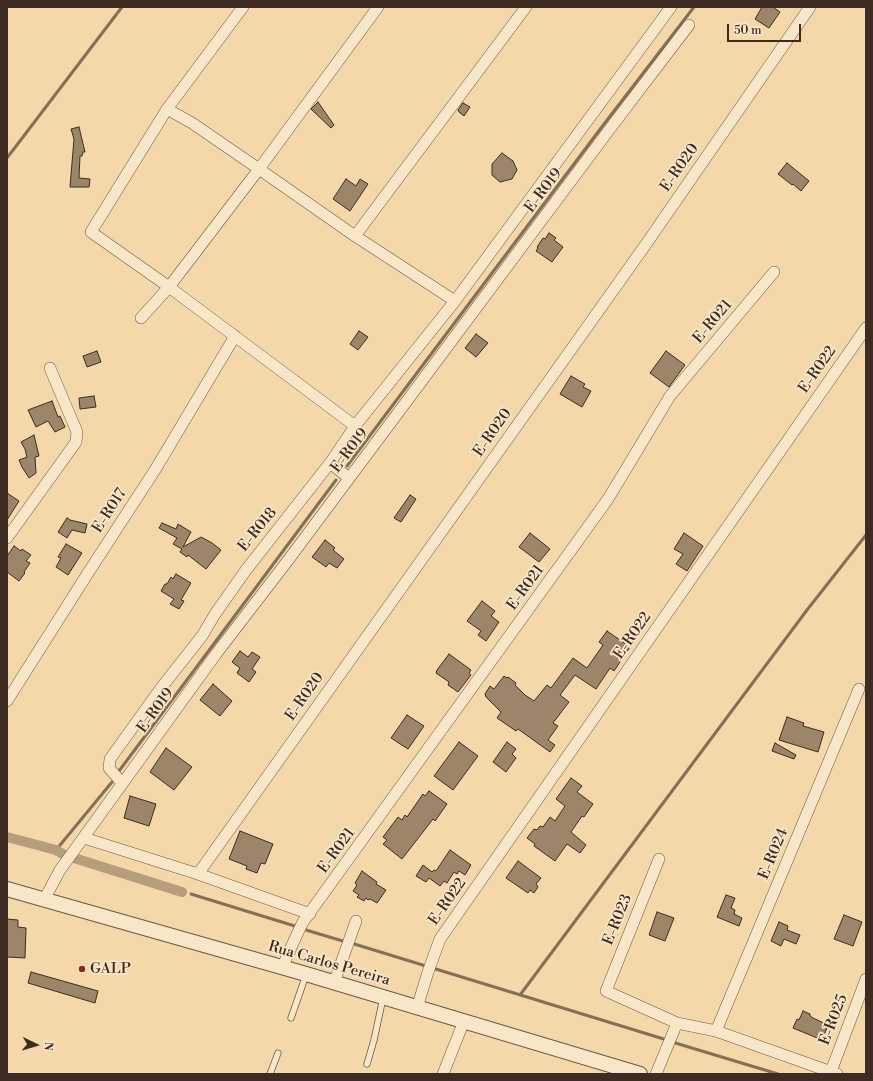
<!DOCTYPE html>
<html>
<head>
<meta charset="utf-8">
<style>
  body { margin:0 }
  #map { position:relative; width:873px; height:1081px; overflow:hidden; background:#f4d8aa; font-family:"Libre Bodoni",serif }
  canvas { display:block }
  .frame { position:absolute; inset:0; border:8px solid #3e2b22; pointer-events:none }
  .north { position:absolute; left:16px; top:1025px; width:40px; height:40px; -webkit-text-stroke:3px #f8e6c8; paint-order:stroke; rotate:95deg; font-size:11px; font-weight:700; line-height:16px; text-align:center; color:#3e2b22 }
  .north::after { content:''; display:block; margin:auto; width:14px; height:18px; background:#3e2b22; clip-path:polygon(50% 0,100% 100%,50% 72%,0 100%) }
  .scale { position:absolute; left:727px; top:24px; width:74px; height:18px; box-sizing:border-box; border:2px solid #3e2b22; border-top:0; padding-left:5px; font-size:12px; line-height:14px; white-space:nowrap; color:#3e2b22; -webkit-text-stroke:3px #f8e6c8; paint-order:stroke }
</style>
</head>
<body>
<div id="map">
<canvas width="873" height="1081"></canvas>
<div class="frame"></div>
<div class="north">N</div>
<div class="scale">50 m</div>
</div>
<script>
const context = document.querySelector('canvas').getContext('2d');
context.lineJoin = 'round';
const poly = rows => new Path2D(rows.map(r => 'M' + r).join(''));
function strokePath(path, color, width, dash) { context.strokeStyle = color; context.lineWidth = width; context.lineCap = dash ? 'butt' : 'round'; context.setLineDash(dash || []); context.stroke(path); }
function paint(path, color) { context.fillStyle = color; context.fill(path, 'evenodd'); }
function drawText(font, color, halo, rows, align = 'center') {
  context.font = font + ' "Libre Bodoni",serif'; context.lineWidth = 3.5; context.setLineDash([]); context.textBaseline = 'middle'; context.strokeStyle = halo; context.fillStyle = color; for (const [text, x, y, turn = 0] of rows) {
    context.save(); context.translate(x, y); context.rotate((+turn || 0) * Math.PI / 180); context.textAlign = isNaN(turn) ? turn : align; if (halo) context.strokeText(text, 0, 0); context.fillText(text, 0, 0); context.restore();
  }
}
strokePath(poly([
  [7,158,122,7],
  [347,466,601,128,694,7],
  [119,771,336,480],
  [56,850,112,782],
  [191,894,298,927],
  [306,930,346,942],
  [351,943,667,1040],
  [520,995,807,610,866,535],
  [672,1042,778,1074]
]), '#866f58', 3);
strokePath(poly([
  [7,837,56,850,66,856],
  [74,858,182,892]
]), '#b69d7c', 10);
const building = poly([
  [762,7,773,7,780,12,769,28,755,19,762,7],
  [318,102,334,125,331,128,311,109,318,102],
  [463,103,470,107,464,116,459,112,458,110,463,103],
  [79,127,85,152,83,152,82,156,80,156,79,178,90,179,89,187,70,187,74,139,71,129,79,127],
  [502,153,513,161,517,170,512,179,500,182,492,175,492,164,502,153],
  [787,163,809,181,801,191,793,184,792,185,778,174,787,163],
  [346,179,356,186,360,179,368,184,350,211,333,199,346,179],
  [549,233,556,238,554,240,563,247,552,262,536,251,538,248,537,247,543,238,545,239,549,233],
  [359,331,368,337,358,350,350,344,359,331],
  [476,334,488,343,476,357,465,348,476,334],
  [97,351,101,362,87,367,83,356,97,351],
  [666,351,685,365,669,387,650,373,666,351],
  [571,376,585,384,583,387,591,391,582,407,560,394,571,376],
  [94,396,96,407,80,409,79,398,94,396],
  [52,401,58,417,60,416,65,427,55,432,48,421,36,427,28,410,52,401],
  [34,435,39,456,35,457,36,473,29,478,22,467,19,460,27,457,25,449,21,442,34,435],
  [7,493,19,501,7,520,7,493],
  [410,495,416,499,401,522,394,518,410,495],
  [67,518,70,520,87,524,85,533,72,530,67,538,58,532,67,518],
  [162,523,176,529,178,524,191,532,183,547,201,537,212,543,221,550,206,569,188,555,187,557,180,552,182,549,173,544,177,538,159,528,162,523],
  [530,533,550,549,539,562,519,547,530,533],
  [684,533,703,546,687,571,676,564,683,554,674,549,684,533],
  [325,540,335,548,333,550,344,559,337,568,329,563,326,567,312,557,325,540],
  [66,544,82,553,68,575,56,567,61,558,58,557,66,544],
  [14,546,21,551,22,549,31,555,26,561,30,563,24,572,25,573,19,581,7,572,7,556,14,546],
  [176,574,191,583,181,600,184,601,179,609,170,604,174,599,161,591,165,584,167,584,171,577,173,579,176,574],
  [482,601,495,611,491,616,499,622,486,641,478,635,481,631,467,621,482,601],
  [607,631,630,647,614,671,610,668,596,689,575,675,560,695,569,702,553,723,558,726,548,740,555,745,550,752,518,729,516,731,497,718,501,712,486,697,485,694,490,686,494,689,504,676,507,678,508,677,516,683,515,685,525,695,534,701,547,685,551,688,573,658,587,668,603,645,599,642,607,631],
  [240,651,248,657,252,652,260,657,252,669,256,672,249,682,237,673,240,668,232,662,240,651],
  [449,654,471,670,469,673,471,675,458,692,448,685,449,682,436,673,437,670,449,654],
  [213,684,232,701,220,716,200,700,213,684],
  [407,715,424,726,408,749,391,738,407,715],
  [787,717,804,723,803,726,824,732,818,752,779,740,787,717],
  [459,742,478,756,453,790,434,776,459,742],
  [507,742,516,749,512,754,516,758,506,772,493,762,507,742],
  [775,743,796,755,794,759,772,751,775,743],
  [166,748,192,767,174,790,150,772,166,748],
  [571,778,582,786,577,792,593,804,584,817,582,816,571,832,586,845,580,853,567,844,555,861,534,846,535,844,527,838,534,829,537,830,540,826,543,827,550,817,555,821,565,806,556,799,571,778],
  [429,791,447,804,435,821,433,819,402,859,383,844,387,840,383,837,398,817,402,820,405,815,407,817,423,794,425,796,429,791],
  [130,796,156,804,149,826,124,818,130,796],
  [240,831,273,844,265,864,261,863,257,873,246,869,247,866,229,859,240,831],
  [450,850,471,865,465,875,459,871,457,874,454,872,447,883,444,881,440,886,429,878,426,882,416,876,423,865,432,872,434,870,436,871,450,850],
  [518,861,541,878,536,884,538,887,534,893,530,890,528,893,506,878,518,861],
  [362,871,377,882,376,884,386,890,377,903,370,899,368,900,366,898,364,901,357,897,359,895,353,891,357,885,355,883,362,871],
  [726,895,735,898,731,908,735,910,734,914,742,918,739,926,717,917,726,895],
  [657,912,674,918,665,941,649,935,657,912],
  [844,915,862,922,853,946,834,939,844,915],
  [7,919,18,920,18,927,26,928,25,958,7,957,7,919],
  [779,922,788,926,787,930,800,935,796,944,784,939,781,946,771,941,779,922],
  [31,972,98,991,95,1003,28,983,31,972],
  [803,1011,810,1014,810,1016,813,1018,828,1025,822,1040,793,1028,797,1019,799,1020,803,1011]
]);
paint(building, '#9d8569');
strokePath(building, '#3e2b22', 1);
const service = poly([
  [291,1018,306,975],
  [367,1064,374,1040,383,998],
  [270,1074,278,1053]
]);
const minor = poly([
  [243,7,167,109,91,232,169,287,355,426],
  [378,7,259,169,355,236,455,301],
  [355,236,526,7],
  [141,318,169,287,259,169,192,123,167,109],
  [330,463,349,478],
  [7,538,76,442,77,432,50,368],
  [7,701,88,573,155,470,235,336],
  [122,783,109,768,110,759,161,688,202,636,215,614,246,570,330,463,355,426,455,301,671,7],
  [84,838,198,874,310,914],
  [659,859,606,991,677,1023,716,1031,837,1074],
  [198,874,644,247,810,7],
  [44,900,60,870,216,654,289,559,609,130,689,25],
  [282,968,298,932,303,922,608,499,670,396,774,272],
  [334,983,356,921],
  [417,1008,428,972,440,939,866,328],
  [716,1031,859,689],
  [443,1074,464,1021],
  [656,1074,677,1023],
  [830,1074,866,979]
]);
const tertiary = poly([
  [7,889,306,974,640,1074]
]);
strokePath(service, '#6c5644', 7);
strokePath(minor, '#6c5644', 12);
strokePath(tertiary, '#6c5644', 16);
strokePath(service, '#f8e6c8', 5.5);
strokePath(minor, '#f8e6c8', 11);
strokePath(tertiary, '#f8e6c8', 14);
for (const [x, y, r, color] of [
  [82,969,4,"#8f2418"]
]) { const dot = new Path2D(); dot.arc(x, y, r, 0, 2 * Math.PI); context.fillStyle = color; context.fill(dot); strokePath(dot, '#f8e6c8', 1.5); }
drawText('15px', '#3e2b22', '#f8e6c8', [
  ["E-R020",680,168,-55],
  ["E-R019",544,191,-53],
  ["E-R021",713,322,-50],
  ["E-R022",818,370,-55],
  ["E-R020",493,433,-55],
  ["E-R019",350,451,-53],
  ["E-R017",110,511,-57],
  ["E-R018",258,530,-51],
  ["E-R021",526,588,-54],
  ["E-R022",633,636,-55],
  ["E-R020",305,697,-55],
  ["E-R019",156,711,-54],
  ["E-R021",337,851,-54],
  ["E-R024",774,854,-67],
  ["E-R022",448,902,-55],
  ["E-R023",618,920,-68],
  ["Rua Carlos Pereira",329,964,16],
  ["E-R025",834,1020,-69]
]);
drawText('15px', '#3e2b22', '#f8e6c8', [
  ["GALP",90,969]
], 'left');
</script>
</body>
</html>
